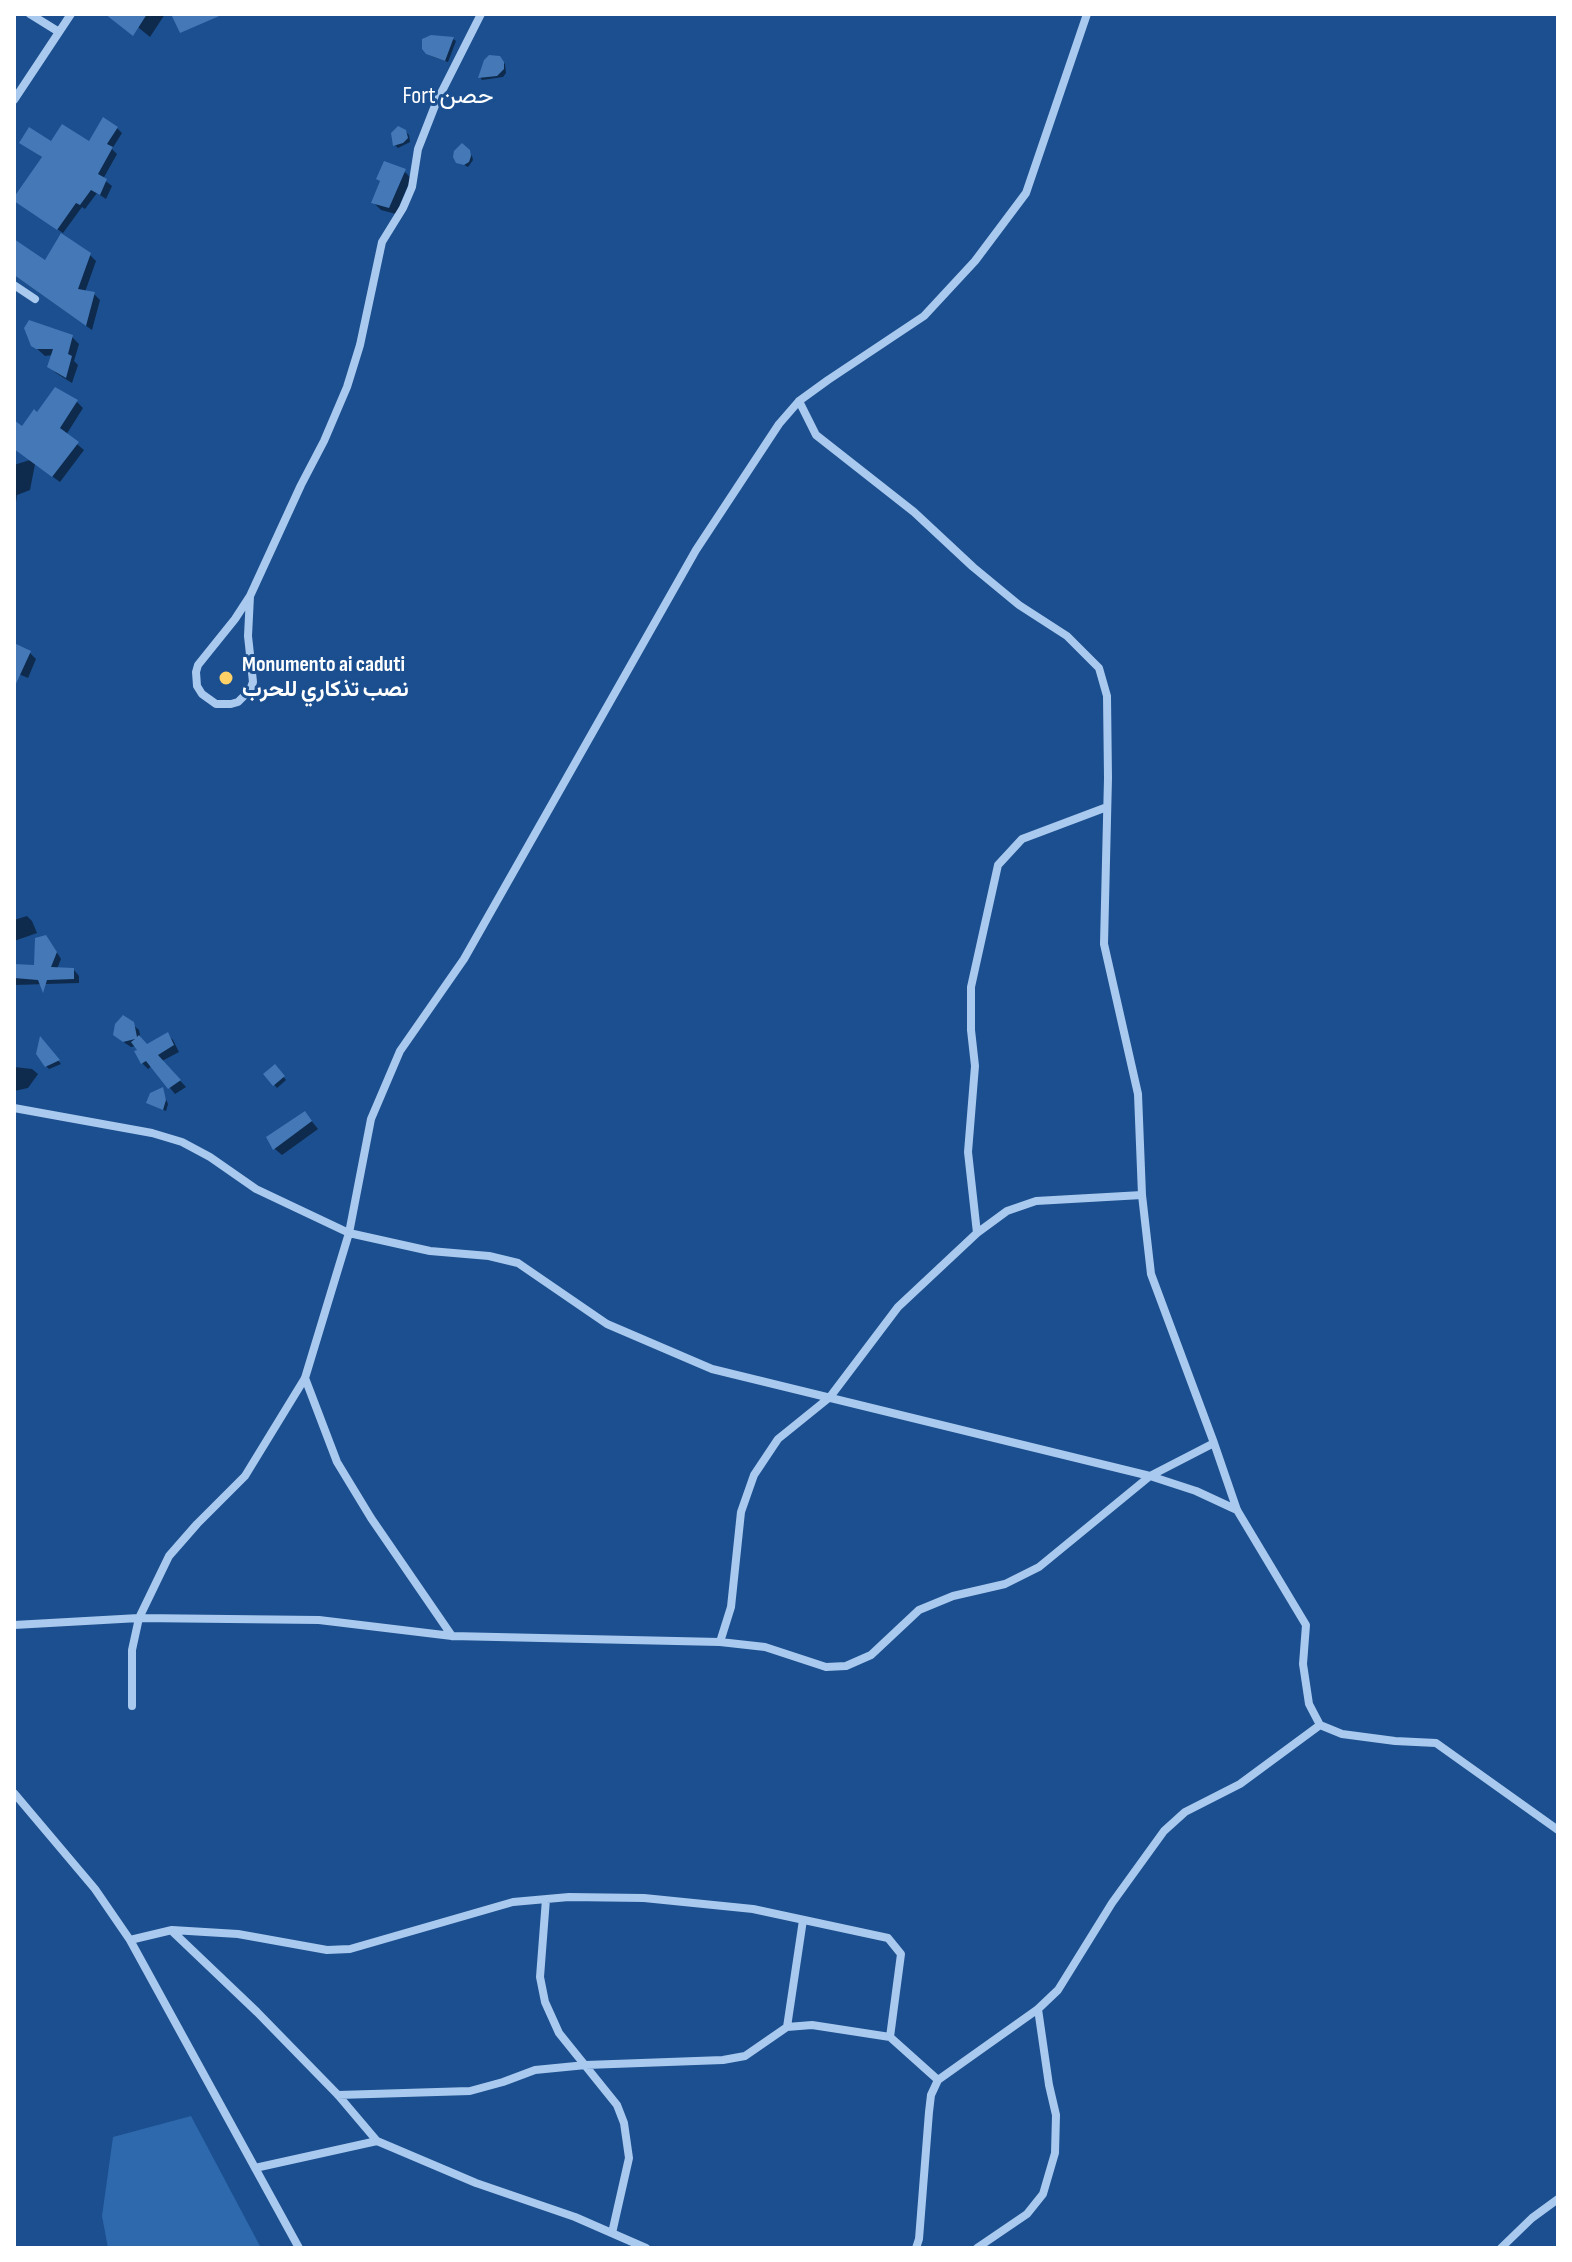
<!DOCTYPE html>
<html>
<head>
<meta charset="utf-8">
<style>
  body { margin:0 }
  #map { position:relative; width:1572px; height:2262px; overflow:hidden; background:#1b4f8f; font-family:"Sofia Sans Condensed",sans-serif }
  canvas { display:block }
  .frame { position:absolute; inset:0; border:16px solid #fff; pointer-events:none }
</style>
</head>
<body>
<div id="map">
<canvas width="1572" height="2262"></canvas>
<div class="frame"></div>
</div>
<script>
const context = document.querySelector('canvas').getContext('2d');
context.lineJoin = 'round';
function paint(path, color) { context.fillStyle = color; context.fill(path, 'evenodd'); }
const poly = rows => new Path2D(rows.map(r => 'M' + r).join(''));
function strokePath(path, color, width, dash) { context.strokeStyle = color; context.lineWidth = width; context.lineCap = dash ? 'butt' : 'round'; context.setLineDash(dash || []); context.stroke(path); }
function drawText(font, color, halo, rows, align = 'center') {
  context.font = font + ' "Sofia Sans Condensed",Vazirmatn,sans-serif'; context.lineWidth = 6; context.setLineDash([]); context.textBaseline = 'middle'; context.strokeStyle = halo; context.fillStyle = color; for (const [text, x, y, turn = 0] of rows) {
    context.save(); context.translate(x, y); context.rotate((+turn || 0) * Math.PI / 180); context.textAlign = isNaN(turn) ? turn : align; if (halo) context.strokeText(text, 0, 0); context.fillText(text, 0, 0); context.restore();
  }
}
paint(poly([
  [191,2116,261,2248,108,2248,102,2216,113,2137]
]), '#2e69ad');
paint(poly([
  [122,14,165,14,150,37],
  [453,39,456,41,448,62,431,56,424,48],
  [501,60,505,64,506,73,503,77,482,80,480,77],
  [117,128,122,133,112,149,117,154,103,179,112,186,106,199,97,193,85,209,82,207,63,233,20,204,43,158,21,142,89,143],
  [405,131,409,135,410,142,398,148,395,145],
  [462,146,472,156,473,160,468,167,457,161],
  [404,171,411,178,396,214,381,210,374,203],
  [14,244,45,263,89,254,96,261,85,292,94,294,100,300,92,330,14,275],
  [72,337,79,344,74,361,78,365,72,383,56,373,49,366,53,355,45,356,33,345],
  [77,402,83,408,66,435,84,450,60,482,35,464,30,490,17,495,14,517,14,465,30,460,14,448,14,434,38,414],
  [14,645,29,652,36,659,28,678,14,672],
  [27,916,32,921,37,933,14,941,14,920],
  [51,943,61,959,57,969,74,970,79,976,79,983,14,985,14,998,14,966,36,967],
  [132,1024,139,1030,141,1040,147,1046,167,1034,173,1040,179,1052,162,1061,186,1087,175,1094,152,1066,148,1069,142,1063,140,1050,136,1046,131,1047,122,1041],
  [50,1050,61,1064,49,1069,46,1066],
  [14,1067,32,1069,38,1074,28,1088,14,1091],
  [275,1067,286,1080,277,1088,266,1074],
  [162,1090,168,1104,166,1111,148,1103],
  [305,1113,318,1129,282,1155,275,1149,269,1138]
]), '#0007');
paint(poly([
  [105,14,147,14,133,36],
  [171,14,224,14,180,33],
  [431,35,454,37,445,61,426,54,422,49,422,39],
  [489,55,500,56,504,62,504,69,497,76,478,78,484,60],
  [103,117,118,127,107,144,113,147,98,174,107,179,100,195,91,190,80,205,76,203,57,230,14,201,14,197,42,157,19,143,29,127,51,141,62,124,89,141],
  [398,126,406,130,408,138,403,143,393,146,391,133],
  [462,143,470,150,471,156,469,162,464,165,456,163,453,157,454,151],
  [384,161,406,169,389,208,371,203,380,181,376,179],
  [61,233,91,253,78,289,95,292,86,326,14,275,14,239,45,260],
  [29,320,73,335,68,354,72,356,66,378,47,367,53,349,36,349,31,346,24,328],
  [55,387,78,400,60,428,79,442,52,477,14,449,14,420,22,426,34,409,37,412],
  [14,643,31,651,14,688],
  [46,935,57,952,51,967,74,968,74,979,47,980,43,993,38,980,14,978,14,964,34,965,35,938],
  [123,1015,134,1022,137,1037,139,1035,147,1044,168,1032,174,1045,158,1055,181,1080,168,1089,146,1061,141,1064,134,1051,137,1050,131,1042,135,1039,123,1042,113,1035,115,1024],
  [40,1036,60,1060,45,1067,36,1054],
  [275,1064,285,1076,273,1086,263,1074],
  [163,1087,166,1100,163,1110,146,1103,150,1093],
  [305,1111,312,1121,273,1150,266,1137]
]), '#4478b7');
strokePath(poly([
  [30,14,59,32],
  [14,100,71,14],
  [14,285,35,299],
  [799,401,816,435,914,512,973,567,1019,605,1067,636,1099,668,1107,696,1108,778,1104,944,1138,1094,1142,1195,1151,1274,1214,1443,1237,1510,1306,1625,1303,1664,1309,1704,1320,1725,1342,1734,1395,1741,1436,1743,1558,1830],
  [250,596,248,636,253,682,250,690,238,702,231,704,216,704,202,694,197,686,196,672,198,665,235,619,250,596,301,485,324,441,347,387,360,345,382,242,403,208,412,187,418,149,436,103,481,14],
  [14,1108,152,1133,182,1142,210,1157,256,1189,349,1233,430,1251,489,1256,518,1263,607,1324,712,1369,1150,1476,1196,1491,1237,1510],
  [977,1233,968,1152,975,1066,971,1030,971,987,998,865,1022,839,1107,807],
  [305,1378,337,1462,371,1518,452,1636],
  [14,1625,139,1618,319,1620,452,1636,720,1642,765,1647,826,1667,846,1666,871,1655,919,1610,953,1596,1005,1584,1039,1567,1150,1476,1214,1443],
  [720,1642,731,1607,741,1512,754,1475,778,1439,830,1397,898,1307,977,1233,1007,1211,1036,1201,1142,1195],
  [132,1706,132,1650,139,1618,169,1556,197,1524,245,1476,305,1378,349,1233,371,1119,400,1051,464,959,696,550,779,424,799,401,828,380,924,316,975,261,1026,193,1087,14],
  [14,1793,95,1889,130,1940,299,2248],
  [546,1899,540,1977,545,2002,559,2033,617,2105,624,2123,629,2158,612,2233],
  [172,1931,257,2012,338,2095,377,2141,476,2183,575,2217,646,2248],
  [130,1940,172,1930,238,1934,327,1950,350,1949,513,1902,569,1897,644,1898,753,1909,888,1938,901,1954,890,2037],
  [787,2027,803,1920],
  [338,2095,470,2091,503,2082,535,2070,586,2065,723,2060,745,2056,787,2027,812,2025,890,2037,938,2080],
  [255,2168,377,2141],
  [916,2248,919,2239,929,2112,931,2095,938,2080,1038,2009,1058,1990,1112,1903,1164,1831,1185,1812,1240,1784,1320,1725],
  [977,2248,1027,2214,1043,2194,1055,2153,1056,2115,1049,2085,1038,2009],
  [1501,2248,1532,2218,1558,2199]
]), '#a9c9ee', 8);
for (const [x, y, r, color] of [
  [226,678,8,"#ffd166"]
]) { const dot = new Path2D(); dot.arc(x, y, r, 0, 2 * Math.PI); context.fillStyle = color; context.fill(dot); strokePath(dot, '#1b4f8f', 3); }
drawText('bold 22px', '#fff', '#1b4f8f', [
  ["Monumento ai caduti",242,665],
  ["نصب تذكاري للحرب",242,690]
], 'left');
drawText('24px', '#fff', '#1b4f8f', [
  ["Fort حصن",448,97]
]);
</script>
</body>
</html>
